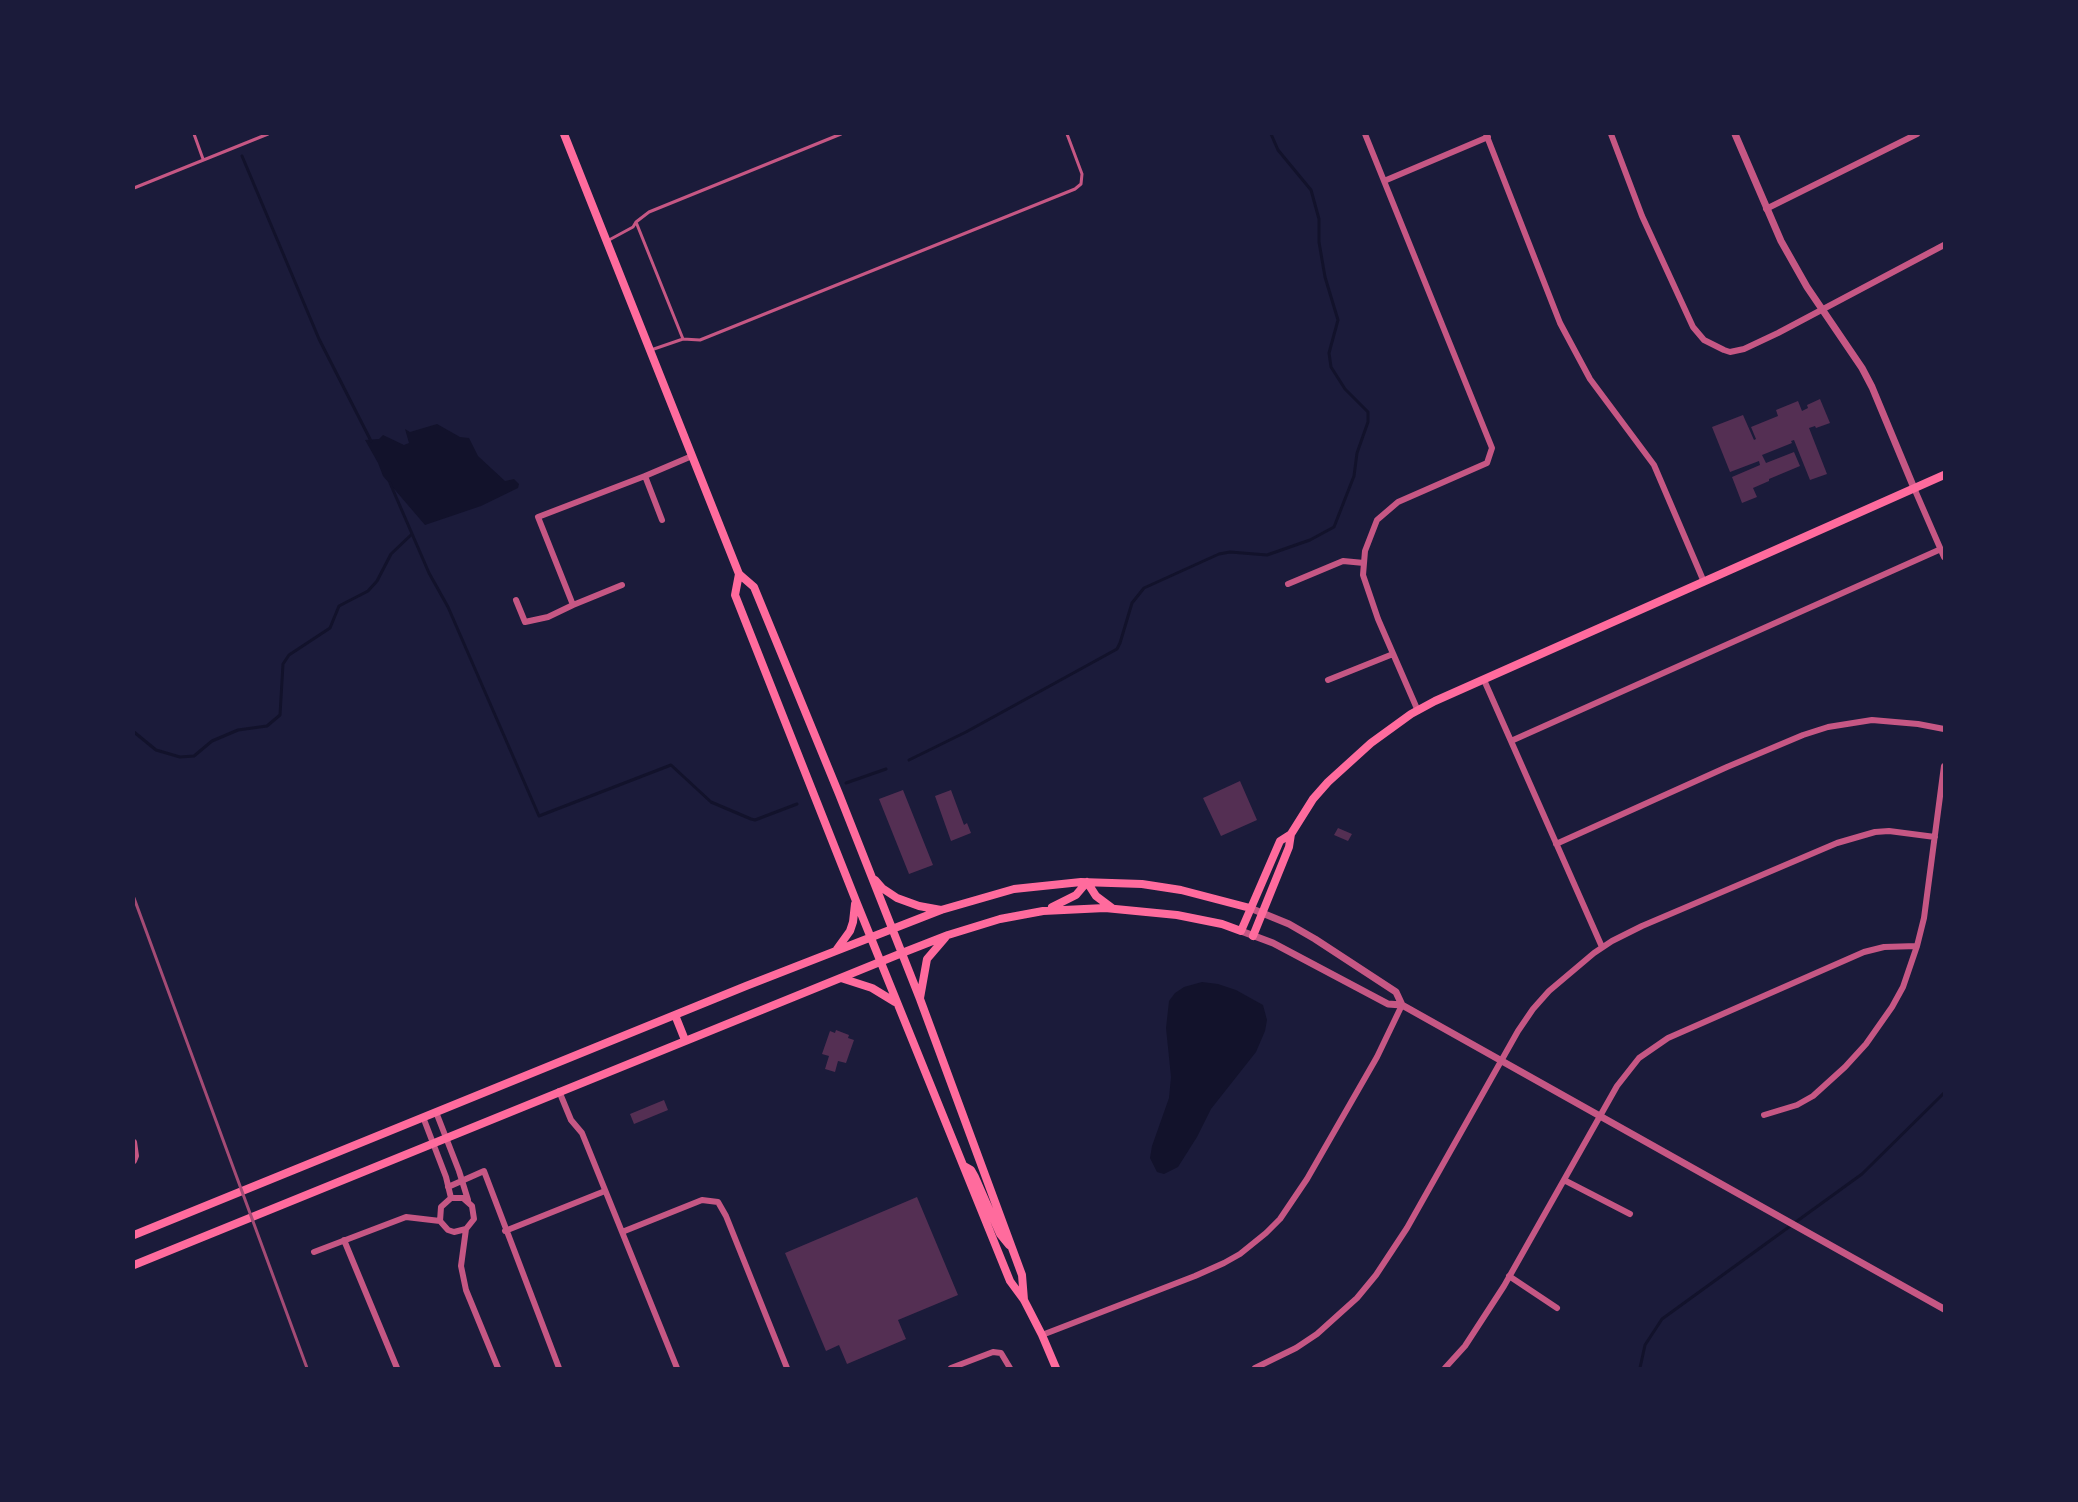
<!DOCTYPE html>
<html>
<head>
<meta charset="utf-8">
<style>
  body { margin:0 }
  #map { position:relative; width:2078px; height:1502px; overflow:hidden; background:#1b1b3a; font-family:Ubuntu,sans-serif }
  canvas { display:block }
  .frame { position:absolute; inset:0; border:135px solid #1b1b3a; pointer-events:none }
</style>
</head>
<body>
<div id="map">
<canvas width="2078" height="1502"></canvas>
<div class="frame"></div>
</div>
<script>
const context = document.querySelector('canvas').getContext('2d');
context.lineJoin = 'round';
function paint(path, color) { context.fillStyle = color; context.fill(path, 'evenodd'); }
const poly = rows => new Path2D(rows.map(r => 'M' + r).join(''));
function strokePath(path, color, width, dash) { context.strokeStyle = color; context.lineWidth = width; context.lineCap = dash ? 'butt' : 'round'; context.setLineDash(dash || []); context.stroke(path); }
paint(poly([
  [437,424,460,437,469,438,478,456,505,481,514,479,519,484,518,488,481,506,425,525,383,476,378,463,365,440,379,439,383,435,404,445,409,443,405,429,410,432],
  [1202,982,1218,984,1236,990,1263,1005,1267,1020,1265,1031,1256,1052,1211,1109,1197,1137,1178,1167,1164,1174,1157,1172,1150,1158,1152,1146,1169,1098,1171,1077,1166,1028,1169,1001,1175,993,1184,987]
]), '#12122b');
strokePath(poly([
  [242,156,319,339,371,441],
  [390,483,429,573,448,607,539,816,671,765,711,802,751,819,755,820,797,804],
  [134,732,156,750,180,757,194,756,212,741,238,730,267,726,280,715,283,664,289,655,330,628,339,606,368,591,377,581,391,554,412,534],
  [909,760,966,732,1117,649,1120,643,1132,603,1144,588,1219,554,1230,552,1267,555,1310,540,1334,527,1354,476,1357,453,1368,422,1368,412,1345,389,1331,367,1329,353,1338,320,1325,277,1319,242,1319,219,1311,190,1278,150,1271,134],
  [846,783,886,769],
  [1640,1368,1645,1345,1662,1319,1862,1174,1944,1093]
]), '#12122b', 3);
paint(poly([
  [1820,399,1830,423,1816,428,1815,426,1809,428,1827,474,1810,480,1794,440,1791,441,1792,443,1762,455,1766,463,1794,452,1800,466,1769,479,1769,481,1753,488,1757,497,1742,503,1732,477,1760,465,1759,461,1730,472,1712,427,1743,415,1754,440,1756,439,1751,427,1778,416,1776,410,1798,401,1802,411,1808,408,1807,405],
  [1240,781,1257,820,1221,836,1203,798],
  [903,790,933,865,909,874,879,799],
  [951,790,964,825,967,823,971,833,951,841,935,796],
  [1338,828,1352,834,1348,841,1334,835],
  [836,1030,849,1035,848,1038,854,1040,846,1063,838,1061,835,1072,825,1069,829,1056,822,1054,830,1031,835,1033],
  [664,1100,668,1110,634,1124,630,1114],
  [917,1197,958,1295,898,1320,906,1339,847,1364,839,1345,826,1351,785,1253]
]), '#542f53');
strokePath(poly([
  [194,134,203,159],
  [134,188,268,134],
  [636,222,683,339],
  [609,240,633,227,636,222,649,212,841,134],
  [651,350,683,339,700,340,1075,189,1081,184,1082,174,1067,134]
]), '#c65784', 3);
strokePath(poly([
  [1365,134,1492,448,1487,463,1398,502,1377,520,1365,551,1363,575,1378,619,1418,711],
  [1486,134,1560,323,1590,379,1654,465,1704,582],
  [1611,134,1642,216,1693,327,1704,340,1724,350,1730,352,1744,349,1778,333,1944,245],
  [1384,181,1488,137],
  [1766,209,1917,134],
  [645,476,692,456],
  [1914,488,1944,557],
  [1288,584,1343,561,1364,563],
  [516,600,525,622,548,617,573,605,538,517,645,476,662,520],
  [573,605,622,585],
  [1328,680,1393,654],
  [1484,680,1602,947],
  [1511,741,1941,549],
  [1556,844,1727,767,1803,735,1828,727,1872,720,1918,724,1944,729],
  [559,1091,571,1120,582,1133,677,1368],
  [436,1112,459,1171,468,1200],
  [1764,1115,1797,1105,1813,1096,1845,1067,1866,1044,1892,1007,1903,987,1917,946,1924,918,1944,766],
  [423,1117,446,1177,451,1198],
  [134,1142,136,1156,134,1161],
  [1564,1180,1630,1214],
  [448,1187,484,1171,559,1368],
  [440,1221,441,1207,451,1198,463,1198,472,1206,474,1219,466,1229,461,1266,466,1290,498,1368],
  [505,1231,605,1191],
  [622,1232,702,1200,718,1202,726,1216,787,1368],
  [344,1240,397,1368],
  [314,1252,406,1217,440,1221,448,1230,454,1232,466,1229],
  [1509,1276,1557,1308],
  [1042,1335,1195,1276,1224,1263,1240,1254,1266,1233,1280,1219,1307,1179,1377,1057,1402,1005],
  [951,1368,993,1352,1001,1353,1010,1368],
  [1255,1368,1296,1348,1317,1334,1357,1298,1376,1275,1407,1228,1518,1031,1533,1009,1549,991,1594,953,1612,941,1642,926,1837,843,1875,832,1889,831,1935,837],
  [1445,1368,1465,1346,1504,1286,1617,1086,1639,1058,1668,1038,1864,952,1884,947,1917,946]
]), '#c65784', 6);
strokePath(poly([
  [1735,134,1781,241,1807,287,1862,368,1872,387,1914,488],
  [1250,908,1289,924,1315,939,1396,992,1402,1005],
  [1241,931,1273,943,1388,1004,1402,1005,1944,1309]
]), '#c65784', 7);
strokePath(poly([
  [564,134,739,574,754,587,839,794,920,999,1022,1275,1024,1300],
  [739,574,735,595,856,901,1010,1281,1024,1300,1042,1335,1056,1368],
  [875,880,882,888,897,898,919,906,941,910],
  [1052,907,1076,895,1087,882,1096,896,1112,908],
  [1253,936,1289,847,1291,834,1313,799,1328,782,1371,743,1411,714,1435,701,1944,475],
  [837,949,850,931,853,922,855,904],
  [841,978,872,988,895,1002],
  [920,998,927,959,945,938],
  [675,1015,685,1040],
  [964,1166,971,1170,975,1177,1000,1234,1009,1245],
  [134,1235,746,986,941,910,1014,889,1081,882,1142,884,1181,890,1250,908],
  [134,1265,902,953,948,935,1000,919,1043,911,1105,908,1177,915,1222,924,1241,931,1280,841,1291,834]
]), '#ff6b9d', 8);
strokePath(poly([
  [134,898,307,1368]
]), '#a44b75', 3);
</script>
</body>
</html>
